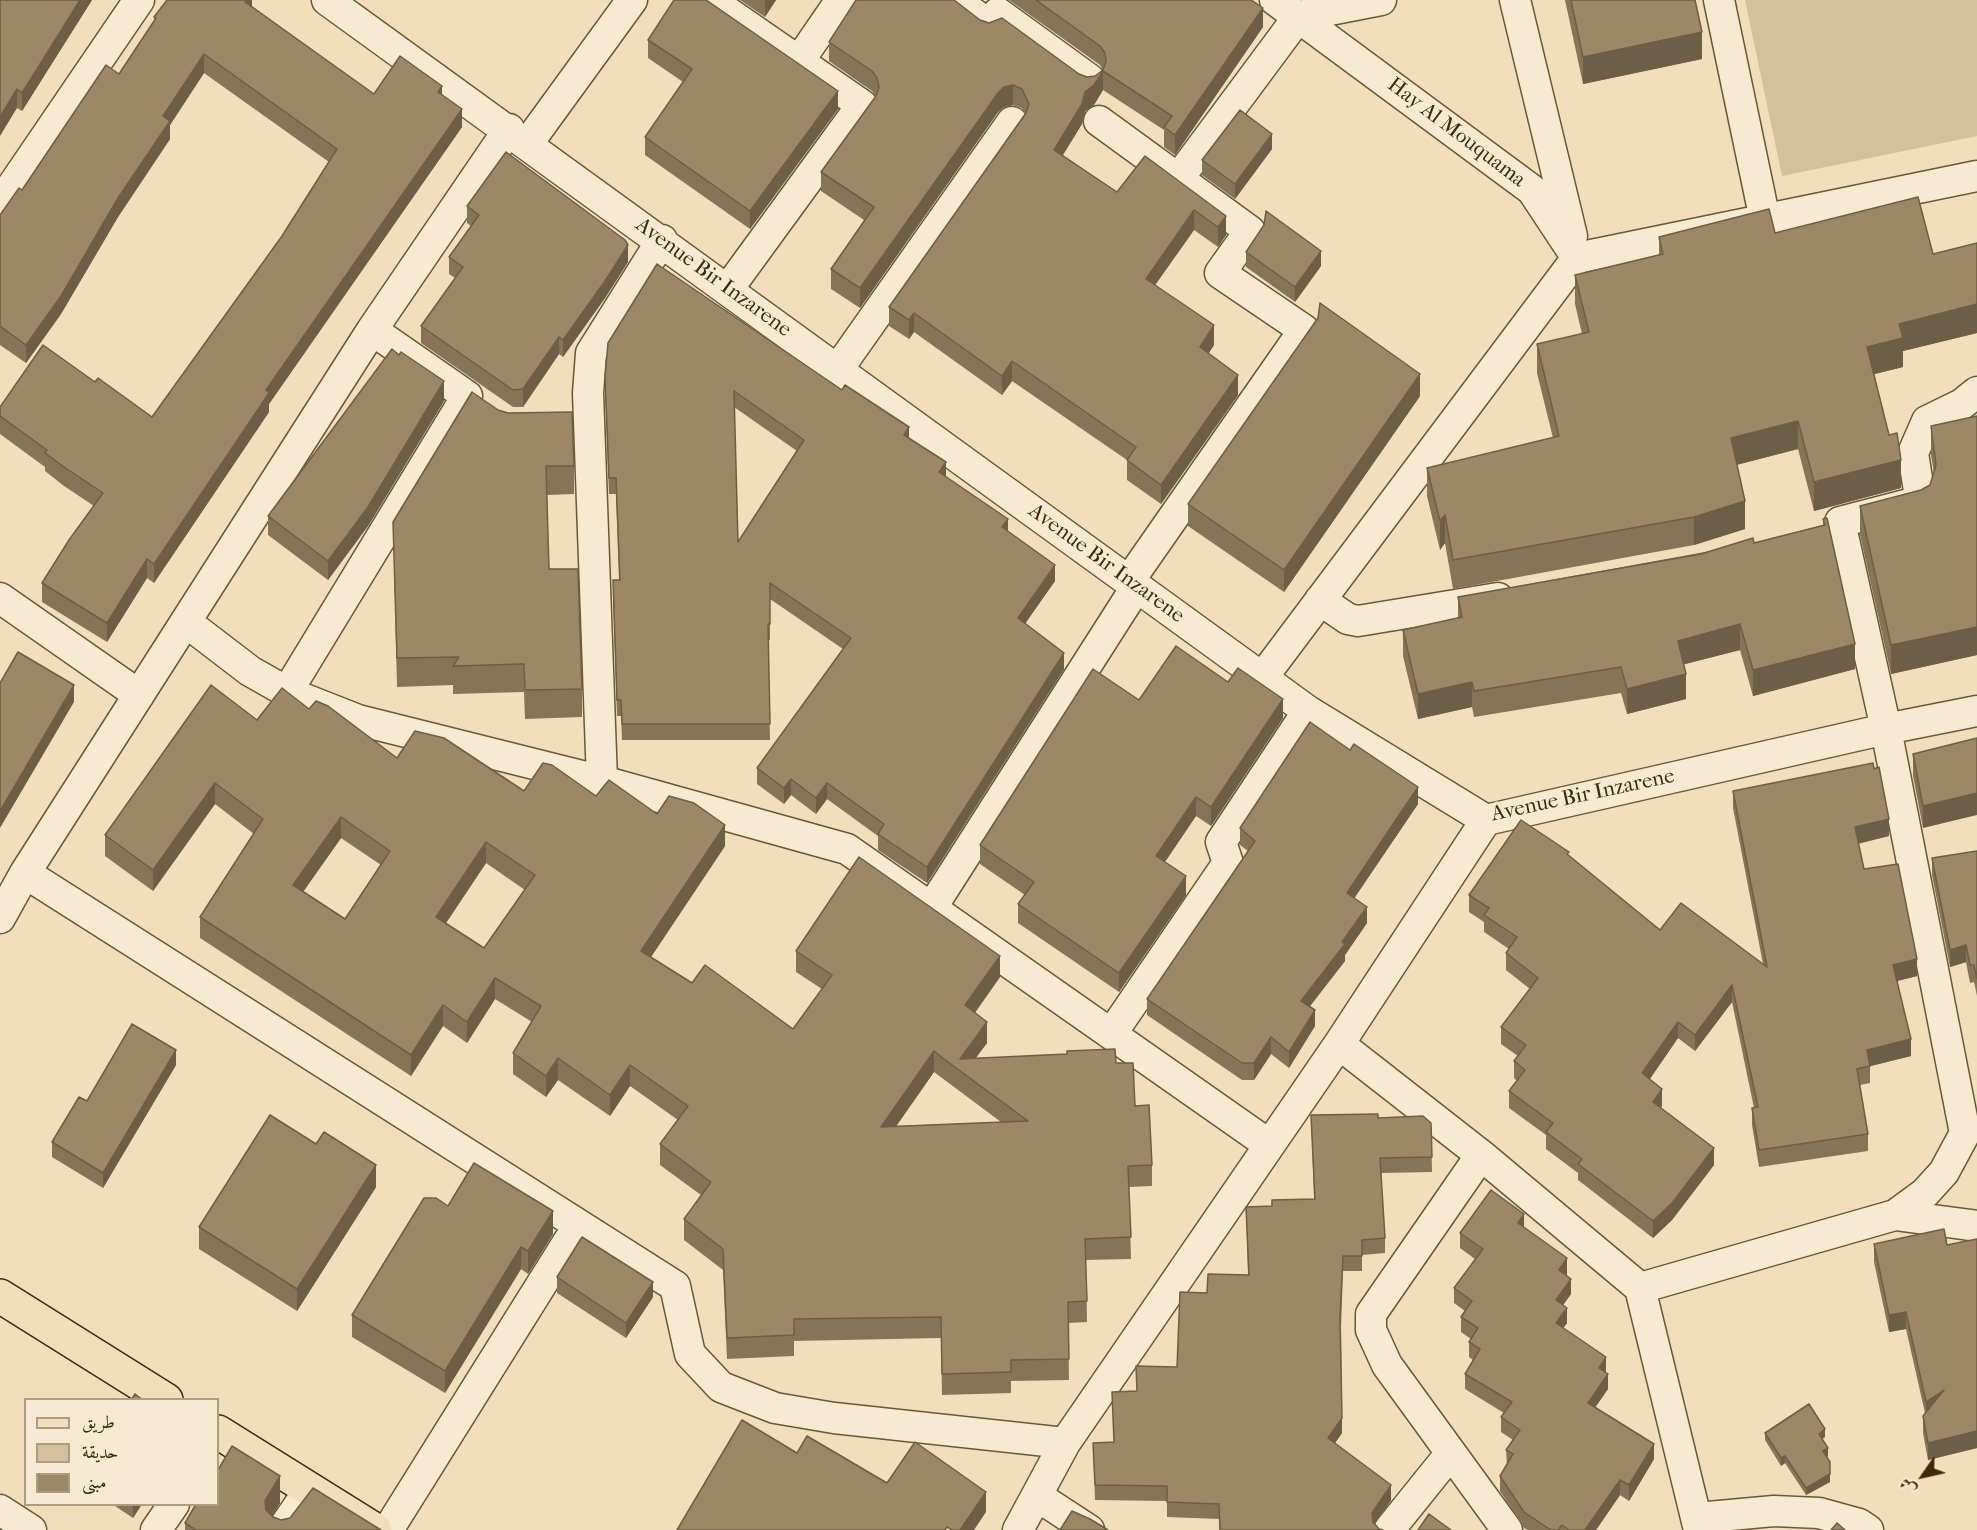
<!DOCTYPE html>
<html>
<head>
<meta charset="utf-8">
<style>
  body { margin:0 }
  #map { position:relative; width:1977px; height:1530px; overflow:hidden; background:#f3debc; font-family:"IM FELL French Canon",Amiri,serif }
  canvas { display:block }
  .legend { position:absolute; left:24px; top:1398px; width:195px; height:108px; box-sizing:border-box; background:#f7ead3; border:2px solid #ae9c82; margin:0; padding:8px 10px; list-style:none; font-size:18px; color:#402808 }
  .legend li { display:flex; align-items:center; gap:12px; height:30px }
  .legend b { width:30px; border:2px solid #ae9c82 }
  .north { position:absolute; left:1893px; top:1446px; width:60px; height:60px; -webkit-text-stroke:4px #f7ead3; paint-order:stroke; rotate:236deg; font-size:16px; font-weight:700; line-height:24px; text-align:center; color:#402808 }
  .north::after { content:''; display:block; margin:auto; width:21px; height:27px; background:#402808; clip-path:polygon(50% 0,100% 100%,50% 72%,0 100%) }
</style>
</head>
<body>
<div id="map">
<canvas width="1977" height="1530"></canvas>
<ul class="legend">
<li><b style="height:8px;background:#f3debc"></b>طريق</li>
<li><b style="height:16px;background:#d5bf9d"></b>حديقة</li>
<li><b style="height:16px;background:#9d8766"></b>مبنى</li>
</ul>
<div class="north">ش</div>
</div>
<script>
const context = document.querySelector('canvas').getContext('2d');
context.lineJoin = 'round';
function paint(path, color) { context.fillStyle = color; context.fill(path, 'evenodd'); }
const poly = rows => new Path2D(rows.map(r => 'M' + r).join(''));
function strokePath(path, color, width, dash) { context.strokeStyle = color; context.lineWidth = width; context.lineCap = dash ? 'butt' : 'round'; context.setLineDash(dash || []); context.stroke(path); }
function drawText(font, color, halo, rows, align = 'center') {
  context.font = font + ' "IM FELL French Canon",serif'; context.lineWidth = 6; context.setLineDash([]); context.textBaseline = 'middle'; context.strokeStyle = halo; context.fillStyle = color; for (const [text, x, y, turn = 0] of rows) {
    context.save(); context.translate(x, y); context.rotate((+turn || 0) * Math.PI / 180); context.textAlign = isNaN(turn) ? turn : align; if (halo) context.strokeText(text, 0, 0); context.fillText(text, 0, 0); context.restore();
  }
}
paint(poly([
  [1745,0,1977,0,1977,136,1782,176]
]), '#d5bf9d');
const street = poly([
  [327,0,1308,711,1486,820,1886,729,1977,711],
  [710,0,862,105,728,289],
  [954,0,990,25,998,13,1089,79],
  [1275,0,1532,190,1577,258],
  [1515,0,1572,236],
  [1719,0,1765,220],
  [799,61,841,0],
  [1099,121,1250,231,1220,273,1304,330,1129,581],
  [528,143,632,0],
  [1178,179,1299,16,1381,0],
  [0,204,139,0],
  [1577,258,1977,176],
  [838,369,1012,122],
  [0,598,139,695],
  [1320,600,1348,619,1358,621,1498,598],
  [186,622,250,671,287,692,358,720,602,781,847,849,1268,1144],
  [1262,678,1577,258],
  [287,692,467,396,372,330],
  [602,781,588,393,591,353,662,240],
  [25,873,675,1286,690,1354,721,1387,775,1408,834,1418,1065,1443],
  [932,907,1137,586],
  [0,918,25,873,372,330,509,129],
  [1112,1033,1228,863,1221,842,1308,711],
  [1339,1044,1481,1155,1640,1288,1699,1530],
  [1481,1155,1371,1314,1371,1330,1387,1365,1507,1530],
  [1895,1215,1977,1226],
  [1640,1288,1895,1215,1925,1193,1944,1172,1965,1133,1886,729,1840,522,1917,502,1919,491,1913,453,1927,421,1962,404,1977,392],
  [1037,1496,1089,1530],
  [0,1510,31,1530],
  [1697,1518,1774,1511,1819,1513,1859,1524,1868,1530],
  [156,1530,174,1504],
  [282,1530,310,1489],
  [388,1530,578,1226],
  [1018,1530,1065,1443,1339,1044,1486,820],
  [1389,1530,1451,1453]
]);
const primary = poly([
  [0,1296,166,1400],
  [218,1432,375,1530]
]);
strokePath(street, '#6d5635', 33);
strokePath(primary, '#402808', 36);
strokePath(street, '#f7ead3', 30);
strokePath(primary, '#f3debc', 33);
paint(poly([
  [0,0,92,0,22,111,17,108],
  [252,0,252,6,374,94,442,94,462,127,269,404,269,412,154,583,147,578,107,642,42,602,42,583,94,506,64,486,45,471,45,467,0,434,0,407,95,382,152,417,282,236,329,162,204,73,170,125,170,139,118,217,61,314,26,363,0,345,0,215,22,190,119,74,154,21,154,17],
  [740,0,776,0,765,17],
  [1009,0,1251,0,1263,27,1175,155,1164,147,1164,130,1103,90,1094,105,1085,111,1082,124,1063,155,1117,192,1145,156,1226,235,1218,247,1194,230,1155,285,1214,345,1208,354,1238,395,1161,504,1127,480,1127,460,1012,381,1002,395,914,332,909,339,889,326,889,307,1025,114,1022,108,1013,105,1004,107,998,112,860,308,831,289,831,269,864,220,821,191,821,172,876,96,872,91,829,61,829,42,980,20,1079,74,1087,77,1095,76,1103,70,1100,65],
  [1565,0,1695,0,1702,59,1583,84],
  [648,40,838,109,750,229,645,155,645,137,683,82,648,58],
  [1272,149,1235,199,1202,175,1202,160],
  [467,206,628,262,605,298,563,357,559,354,523,407,513,407,421,343,421,326,455,278,449,274,449,257,471,226,467,223],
  [1264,225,1321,266,1295,302,1246,267,1246,252],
  [1775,233,1933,254,1977,243,1977,333,1903,351,1903,367,1874,374,1901,488,1814,511,1798,449,1737,465,1745,529,1694,545,1453,589,1445,543,1440,550,1427,496,1427,468,1553,438,1537,373,1537,344,1582,334,1575,304,1575,275,1659,255,1659,237],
  [608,343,909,438,946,477,1008,531,1055,581,1025,623,1064,669,927,883,878,850,878,836,827,799,816,814,791,795,784,804,757,784,757,768,843,649,770,599,770,640,768,640,770,740,622,740,621,716,617,716,613,596,613,580,619,580,616,494,609,494,605,393,605,377],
  [734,407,797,451,738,542],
  [472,392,574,466,574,494,547,495,549,569,582,689,582,717,525,719,524,692,453,694,453,685,397,687,393,522],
  [1420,396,1284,592,1188,526,1188,504],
  [444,401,368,526,328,580,268,535,268,516],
  [1977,416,1977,655,1891,674,1860,535,1860,506,1921,490,1930,485,1934,473,1931,455,1931,426],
  [1823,519,1855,669,1753,696,1740,650,1684,664,1686,699,1627,714,1621,693,1474,717,1472,707,1418,719,1403,656,1403,630,1458,618,1458,597,1754,543,1823,525],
  [1228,682,1283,718,1211,826,1196,816,1165,862,1186,895,1119,992,1018,923,1018,904,1025,895,980,864,980,845,1139,700],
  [309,709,397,758,524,791,596,796,657,814,725,846,651,957,692,983,793,1029,822,989,796,972,796,951,1000,977,975,1013,987,1043,975,1058,1116,1063,1135,1106,1152,1165,1152,1186,1129,1187,1131,1259,1086,1260,1087,1322,1068,1323,1069,1380,1011,1381,1011,1393,942,1395,941,1338,794,1341,794,1356,727,1359,723,1270,684,1240,684,1219,701,1195,660,1165,660,1144,678,1120,630,1086,610,1116,558,1080,546,1097,513,1074,513,1053,532,1022,495,999,467,1043,443,1026,411,1076,200,938,200,917,254,834,215,804,153,891,105,856,105,835,257,720],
  [341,838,381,865,345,919,303,892],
  [486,863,525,890,484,948,446,923],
  [934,1072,1001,1122,896,1126],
  [1977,738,1923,828,1913,776,1913,754],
  [1733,791,1889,836,1858,844,1864,869,1917,976,1897,981,1911,1056,1870,1066,1870,1083,1860,1085,1868,1134,1868,1151,1759,1167,1752,1125,1752,1108,1754,1108,1732,1002,1695,1051,1678,1038,1650,1079,1662,1106,1661,1108,1714,1165,1672,1220,1653,1238,1578,1180,1578,1173,1546,1149,1546,1135,1509,1108,1509,1091,1517,1081,1514,1078,1514,1061,1518,1056,1501,1044,1501,1027,1530,989,1506,970,1506,953,1509,949,1484,932,1484,922,1469,912,1469,895,1569,856,1660,930,1763,964,1733,808],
  [1418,804,1354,898,1367,923,1345,955,1345,961,1309,1006,1315,1026,1289,1068,1271,1054,1254,1080,1242,1080,1147,1015,1147,999,1248,851,1240,845,1240,828],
  [1977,851,1977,996,1974,982,1970,983,1966,962,1950,967,1932,875,1932,858],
  [176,1065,103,1188,52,1157,52,1142],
  [1311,1115,1378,1118,1431,1123,1432,1172,1381,1173,1385,1238,1385,1253,1362,1255,1362,1271,1343,1271,1341,1327,1342,1433,1335,1443,1391,1500,1375,1524,1379,1529,1383,1530,1219,1530,1219,1519,1167,1517,1167,1501,1095,1500,1093,1443,1114,1442,1112,1392,1137,1391,1177,1367,1207,1293,1248,1275,1246,1207,1272,1206,1314,1199],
  [316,1144,376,1187,297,1311,199,1249,199,1227],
  [448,1206,553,1234,528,1274,521,1269,445,1393,352,1337,352,1315],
  [1524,1227,1567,1274,1566,1275,1571,1294,1563,1305,1567,1323,1563,1328,1606,1373,1608,1389,1595,1407,1654,1459,1629,1501,1620,1495,1596,1530,1528,1530,1524,1528,1500,1491,1500,1476,1507,1465,1506,1450,1513,1440,1501,1432,1501,1417,1504,1413,1465,1389,1465,1374,1473,1360,1469,1357,1469,1342,1471,1339,1461,1332,1461,1317,1465,1311,1454,1303,1454,1288,1475,1259,1460,1248,1460,1233],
  [1977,1239,1977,1448,1928,1460,1923,1433,1923,1416,1925,1413,1906,1329,1889,1332,1874,1262,1874,1244,1947,1245],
  [557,1277,653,1297,626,1338,557,1293],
  [1765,1433,1825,1437,1822,1439,1828,1456,1827,1457,1830,1482,1806,1495,1785,1463,1781,1466,1765,1440],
  [280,1503,272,1516,281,1520,290,1518,381,1530,185,1530,185,1523],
  [112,1504,142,1504,133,1518]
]), '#877458');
paint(poly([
  [80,0,92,0,22,111,22,93],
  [247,0,252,0,252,12,245,2],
  [765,0,776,0,765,17],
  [1263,8,1263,27,1175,155,1175,135],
  [1702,32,1702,59,1583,84,1583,57],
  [204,54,204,73,170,125,170,139,118,217,61,314,26,363,26,345,163,116],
  [1103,71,1103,90,1094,105,1085,111,1082,124,1054,169,1054,150,1085,92],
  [1013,85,1013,105,1004,107,998,112,860,308,860,288,998,93,1004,87],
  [442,86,442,105,438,92],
  [17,89,17,108,0,136,0,117],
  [838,91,838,109,750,229,750,211],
  [462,109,462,127,269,404,269,412,154,583,154,564,266,390],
  [1272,134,1272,149,1235,199,1235,184],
  [1194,210,1194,230,1146,298,1146,279],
  [1226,216,1226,235,1218,247,1218,227],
  [628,245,628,262,605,298,563,357,563,340],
  [1321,251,1321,266,1295,302,1295,287],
  [1977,304,1977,333,1903,351,1903,367,1867,376,1867,347,1899,324],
  [914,313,914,332,909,339,909,320],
  [1214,325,1214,345,1200,367,1200,347],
  [559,337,559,354,523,407,523,389],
  [1012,361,1012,381,1002,395,1002,376],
  [1420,374,1420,396,1284,592,1284,570],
  [1238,375,1238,395,1161,504,1161,485],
  [444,381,444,401,368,526,328,580,328,561],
  [1798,421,1798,449,1731,466,1731,438],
  [909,427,909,443,904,435],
  [1901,460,1901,488,1814,511,1814,482],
  [946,462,946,478,939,472],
  [1745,501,1745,529,1694,545,1694,517],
  [1445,515,1445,543,1440,550,1440,521],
  [1008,519,1008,535,1002,527],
  [147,559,147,578,107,642,107,623],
  [1055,565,1055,581,1018,634,1018,618],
  [1740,624,1740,650,1678,666,1678,641],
  [1977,627,1977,655,1891,674,1891,645],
  [1855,644,1855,669,1753,696,1753,670],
  [1064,653,1064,669,927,883,927,867],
  [1686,674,1686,699,1627,714,1627,689],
  [1472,682,1472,707,1418,719,1418,694],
  [74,685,74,702,0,828,0,811],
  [1283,699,1283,718,1211,826,1211,807],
  [791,779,791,795,784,804,784,788],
  [215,783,215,804,153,891,153,870],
  [827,783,827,799,816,814,816,798],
  [1418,787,1418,804,1347,909,1347,893],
  [1977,793,1977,815,1923,828,1923,806],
  [1196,797,1196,816,1156,875,1156,856],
  [341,817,341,838,293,906,293,885],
  [1889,819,1889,836,1855,844,1855,827],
  [725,825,725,846,641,972,641,951],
  [486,842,486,863,436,938,436,917],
  [1186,876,1186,895,1119,992,1119,973],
  [1367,907,1367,923,1345,955,1345,961,1301,1018,1301,1001],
  [1966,945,1966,962,1950,967,1950,950],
  [1000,956,1000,977,965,1026,965,1005],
  [1917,959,1917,976,1893,982,1893,965],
  [495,978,495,999,467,1043,467,1022],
  [1732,985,1732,1002,1695,1051,1695,1035],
  [443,1005,443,1026,411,1076,411,1055],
  [1315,1010,1315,1026,1289,1068,1289,1052],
  [987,1022,987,1043,964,1074,960,1059],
  [1678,1022,1678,1038,1642,1090,1642,1073],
  [1271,1037,1271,1054,1254,1080,1254,1063],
  [1911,1039,1911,1056,1867,1067,1867,1050],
  [176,1050,176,1065,103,1188,103,1173],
  [934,1051,934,1072,881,1148,881,1127],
  [558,1058,558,1080,546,1097,546,1076],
  [630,1065,630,1086,610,1116,610,1095],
  [1662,1089,1662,1106,1653,1119,1653,1102],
  [1714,1148,1714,1165,1672,1220,1653,1238,1653,1221],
  [376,1165,376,1187,297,1311,297,1289],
  [553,1211,553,1234,528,1274,528,1251],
  [1524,1214,1524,1229,1518,1223],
  [521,1247,521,1269,445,1393,445,1371],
  [1567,1258,1567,1274,1559,1285,1559,1270],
  [1571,1279,1571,1294,1556,1315,1556,1300],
  [653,1282,653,1297,626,1338,626,1323],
  [1567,1308,1567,1323,1556,1338,1556,1323],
  [1906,1312,1906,1329,1889,1332,1889,1315],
  [1606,1357,1606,1373,1599,1384,1599,1368],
  [1608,1374,1608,1389,1588,1418,1588,1403],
  [1944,1390,1926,1419,1926,1402],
  [1342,1418,1342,1433,1328,1453,1328,1438],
  [1825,1429,1825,1437,1819,1441,1819,1434],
  [1977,1431,1977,1448,1928,1460,1928,1443],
  [1654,1444,1654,1459,1629,1501,1629,1485],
  [1828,1448,1828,1456,1823,1459,1823,1451],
  [1785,1456,1785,1463,1781,1466,1781,1458],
  [1830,1474,1830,1482,1806,1495,1806,1488],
  [280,1476,280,1503,265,1528,265,1501],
  [1620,1480,1620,1495,1596,1530,1585,1530],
  [1391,1485,1391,1500,1372,1528,1372,1513],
  [986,1492,986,1512,974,1530,960,1530],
  [133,1504,142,1504,133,1518]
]), '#6e5e47');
const building = poly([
  [0,0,80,0,22,93,17,89,0,117,0,0],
  [167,0,247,0,245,2,374,94,400,56,442,86,438,92,462,109,266,390,269,393,154,564,147,559,107,623,42,583,69,540,103,493,64,467,45,453,47,450,0,416,0,407,43,345,95,382,98,378,152,417,282,236,337,149,204,54,163,116,170,121,118,198,61,296,26,345,0,326,0,215,19,188,22,190,106,65,119,74,156,18,154,17,167,0],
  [674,0,706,0,838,91,750,211,645,137,692,69,648,40,674,0],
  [856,0,954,0,980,20,989,23,1002,18,1079,74,1087,77,1095,76,1103,70,1106,62,1105,53,1100,46,1036,0,1251,0,1263,8,1175,135,1164,127,1172,116,1103,71,1094,85,1085,92,1082,104,1054,150,1117,192,1145,156,1226,216,1218,227,1194,210,1146,279,1214,325,1200,347,1238,375,1161,485,1127,460,1136,447,1012,361,1002,376,914,313,909,320,889,307,1026,113,1029,104,1022,89,1013,85,1004,87,998,93,860,288,831,269,874,207,821,172,876,96,879,87,877,78,872,71,829,42,856,0],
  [1571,0,1695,0,1702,32,1583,57,1571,0],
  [1240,110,1272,134,1235,184,1202,160,1240,110],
  [506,152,625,240,628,245,605,281,563,340,559,337,523,389,513,390,421,326,463,267,449,257,479,215,467,206,506,152],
  [1918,197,1933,254,1977,243,1977,304,1899,324,1903,338,1867,347,1889,435,1897,433,1901,460,1814,482,1798,421,1731,438,1745,501,1694,517,1453,560,1445,515,1440,521,1427,468,1559,436,1537,344,1589,332,1575,275,1663,254,1659,237,1769,209,1775,233,1918,197],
  [1266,211,1321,251,1295,287,1246,252,1264,225,1266,211],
  [657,264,842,390,845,385,909,427,904,435,946,462,939,472,1008,519,1002,527,1055,565,1018,618,1064,653,927,867,878,834,884,824,827,783,816,798,791,779,784,788,757,768,851,638,770,583,770,624,768,624,770,724,622,724,621,700,617,700,613,580,620,580,616,478,609,478,605,377,608,343,657,264],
  [734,391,804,440,738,542,734,391],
  [1320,303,1420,374,1284,570,1188,504,1318,318,1320,303],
  [392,349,399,355,401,352,444,381,368,507,328,561,268,516,392,349],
  [472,392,498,410,508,413,572,412,574,466,546,466,549,569,578,569,582,689,525,690,524,664,453,666,459,657,397,658,393,522,472,392],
  [1977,416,1977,627,1891,645,1860,506,1921,490,1930,485,1936,465,1931,426,1977,416],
  [1827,518,1855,644,1753,670,1740,624,1678,641,1686,674,1627,689,1621,667,1474,691,1472,682,1418,694,1403,630,1462,617,1458,597,1701,554,1753,538,1754,543,1825,525,1823,519,1827,518],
  [1176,646,1228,682,1238,668,1283,699,1211,807,1196,797,1156,856,1186,876,1119,973,1018,904,1034,882,980,845,1093,669,1139,700,1176,646],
  [18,652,74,685,0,811,0,683,18,652],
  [211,685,257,720,282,688,309,709,316,701,328,706,397,758,415,731,444,738,524,791,543,763,552,765,596,796,609,780,657,814,669,796,694,803,725,825,641,951,692,983,705,965,793,1029,832,975,796,951,859,857,1000,956,965,1005,987,1022,960,1059,1067,1054,1067,1051,1115,1049,1116,1063,1133,1063,1135,1106,1149,1105,1152,1165,1128,1166,1131,1237,1085,1239,1087,1301,1068,1302,1069,1359,1011,1360,1011,1372,942,1374,941,1317,794,1319,794,1335,727,1338,723,1249,684,1219,711,1182,660,1144,688,1106,630,1065,610,1095,558,1058,546,1076,513,1053,541,1006,495,978,467,1022,443,1005,411,1055,200,917,263,819,215,783,153,870,105,835,211,685],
  [341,817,390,851,345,919,293,885,341,817],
  [486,842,535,875,484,948,436,917,486,842],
  [934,1051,944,1059,1028,1121,881,1127,934,1051],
  [1310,722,1350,750,1354,744,1418,787,1347,893,1367,907,1342,942,1345,944,1301,1001,1315,1010,1289,1052,1271,1037,1254,1063,1242,1063,1147,999,1255,841,1240,828,1310,722],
  [1977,738,1977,793,1923,806,1913,754,1977,738],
  [1873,763,1874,769,1879,767,1889,819,1855,827,1864,869,1898,864,1917,959,1893,965,1911,1039,1867,1050,1870,1066,1857,1069,1868,1134,1759,1150,1752,1108,1758,1107,1732,985,1695,1035,1678,1022,1642,1073,1662,1089,1653,1102,1714,1148,1672,1203,1653,1221,1578,1164,1582,1159,1546,1132,1553,1123,1509,1091,1525,1070,1514,1061,1526,1045,1501,1027,1538,978,1506,953,1517,937,1484,915,1489,908,1469,895,1521,820,1569,852,1567,854,1660,930,1681,903,1767,967,1733,791,1873,763],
  [1977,851,1977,979,1974,965,1970,965,1966,945,1950,950,1932,858,1977,851],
  [132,1024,176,1050,103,1173,52,1142,79,1097,87,1101,132,1024],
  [1378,1114,1378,1118,1423,1116,1431,1123,1432,1157,1380,1158,1385,1238,1362,1240,1362,1256,1343,1256,1340,1317,1342,1418,1328,1438,1391,1485,1372,1513,1373,1522,1379,1529,1383,1530,1220,1530,1219,1504,1167,1502,1167,1486,1095,1485,1093,1443,1114,1442,1112,1392,1137,1391,1136,1366,1177,1367,1180,1292,1207,1293,1208,1274,1249,1275,1246,1207,1272,1206,1272,1200,1315,1199,1311,1115,1378,1114],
  [270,1115,316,1144,324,1132,376,1165,297,1289,199,1227,270,1115],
  [474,1163,553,1211,528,1251,521,1247,445,1371,352,1315,424,1198,436,1198,448,1206,474,1163],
  [1491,1190,1524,1214,1518,1223,1567,1258,1559,1270,1571,1279,1556,1300,1567,1308,1556,1323,1606,1357,1599,1368,1608,1374,1588,1403,1654,1444,1629,1485,1620,1480,1585,1530,1569,1530,1562,1525,1558,1530,1551,1530,1524,1512,1500,1476,1513,1454,1506,1450,1520,1430,1501,1417,1512,1402,1465,1374,1480,1349,1469,1342,1478,1328,1461,1317,1472,1301,1454,1288,1483,1249,1460,1233,1491,1190],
  [1944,1229,1947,1245,1977,1239,1977,1431,1928,1443,1923,1416,1944,1390,1926,1402,1906,1312,1889,1315,1874,1244,1944,1229],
  [582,1237,653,1282,626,1323,557,1277,582,1237],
  [135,1394,143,1400,131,1400,135,1394],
  [1809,1404,1825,1429,1819,1434,1828,1448,1823,1451,1830,1462,1830,1474,1806,1488,1785,1456,1781,1458,1765,1433,1809,1404],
  [742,1420,797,1453,807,1436,887,1483,915,1442,986,1492,960,1530,952,1530,947,1527,945,1530,677,1530,742,1420],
  [232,1446,280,1476,265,1501,266,1510,273,1517,281,1520,290,1518,313,1488,381,1530,196,1530,185,1523,196,1504,218,1504,218,1470,232,1446],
  [1072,1511,1090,1519,1108,1530,1060,1530,1072,1511],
  [1429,1514,1451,1530,1418,1530,1429,1514],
  [1837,1523,1845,1530,1831,1530,1837,1523]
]);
paint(building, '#9d8766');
strokePath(building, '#6e5e47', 1.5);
drawText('21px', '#402808', '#f7ead3', [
  ["Hay Al Mouquama",1456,133,37],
  ["Avenue Bir Inzarene",713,278,36],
  ["Avenue Bir Inzarene",1106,564,36],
  ["Avenue Bir Inzarene",1583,796,-12]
]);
</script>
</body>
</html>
